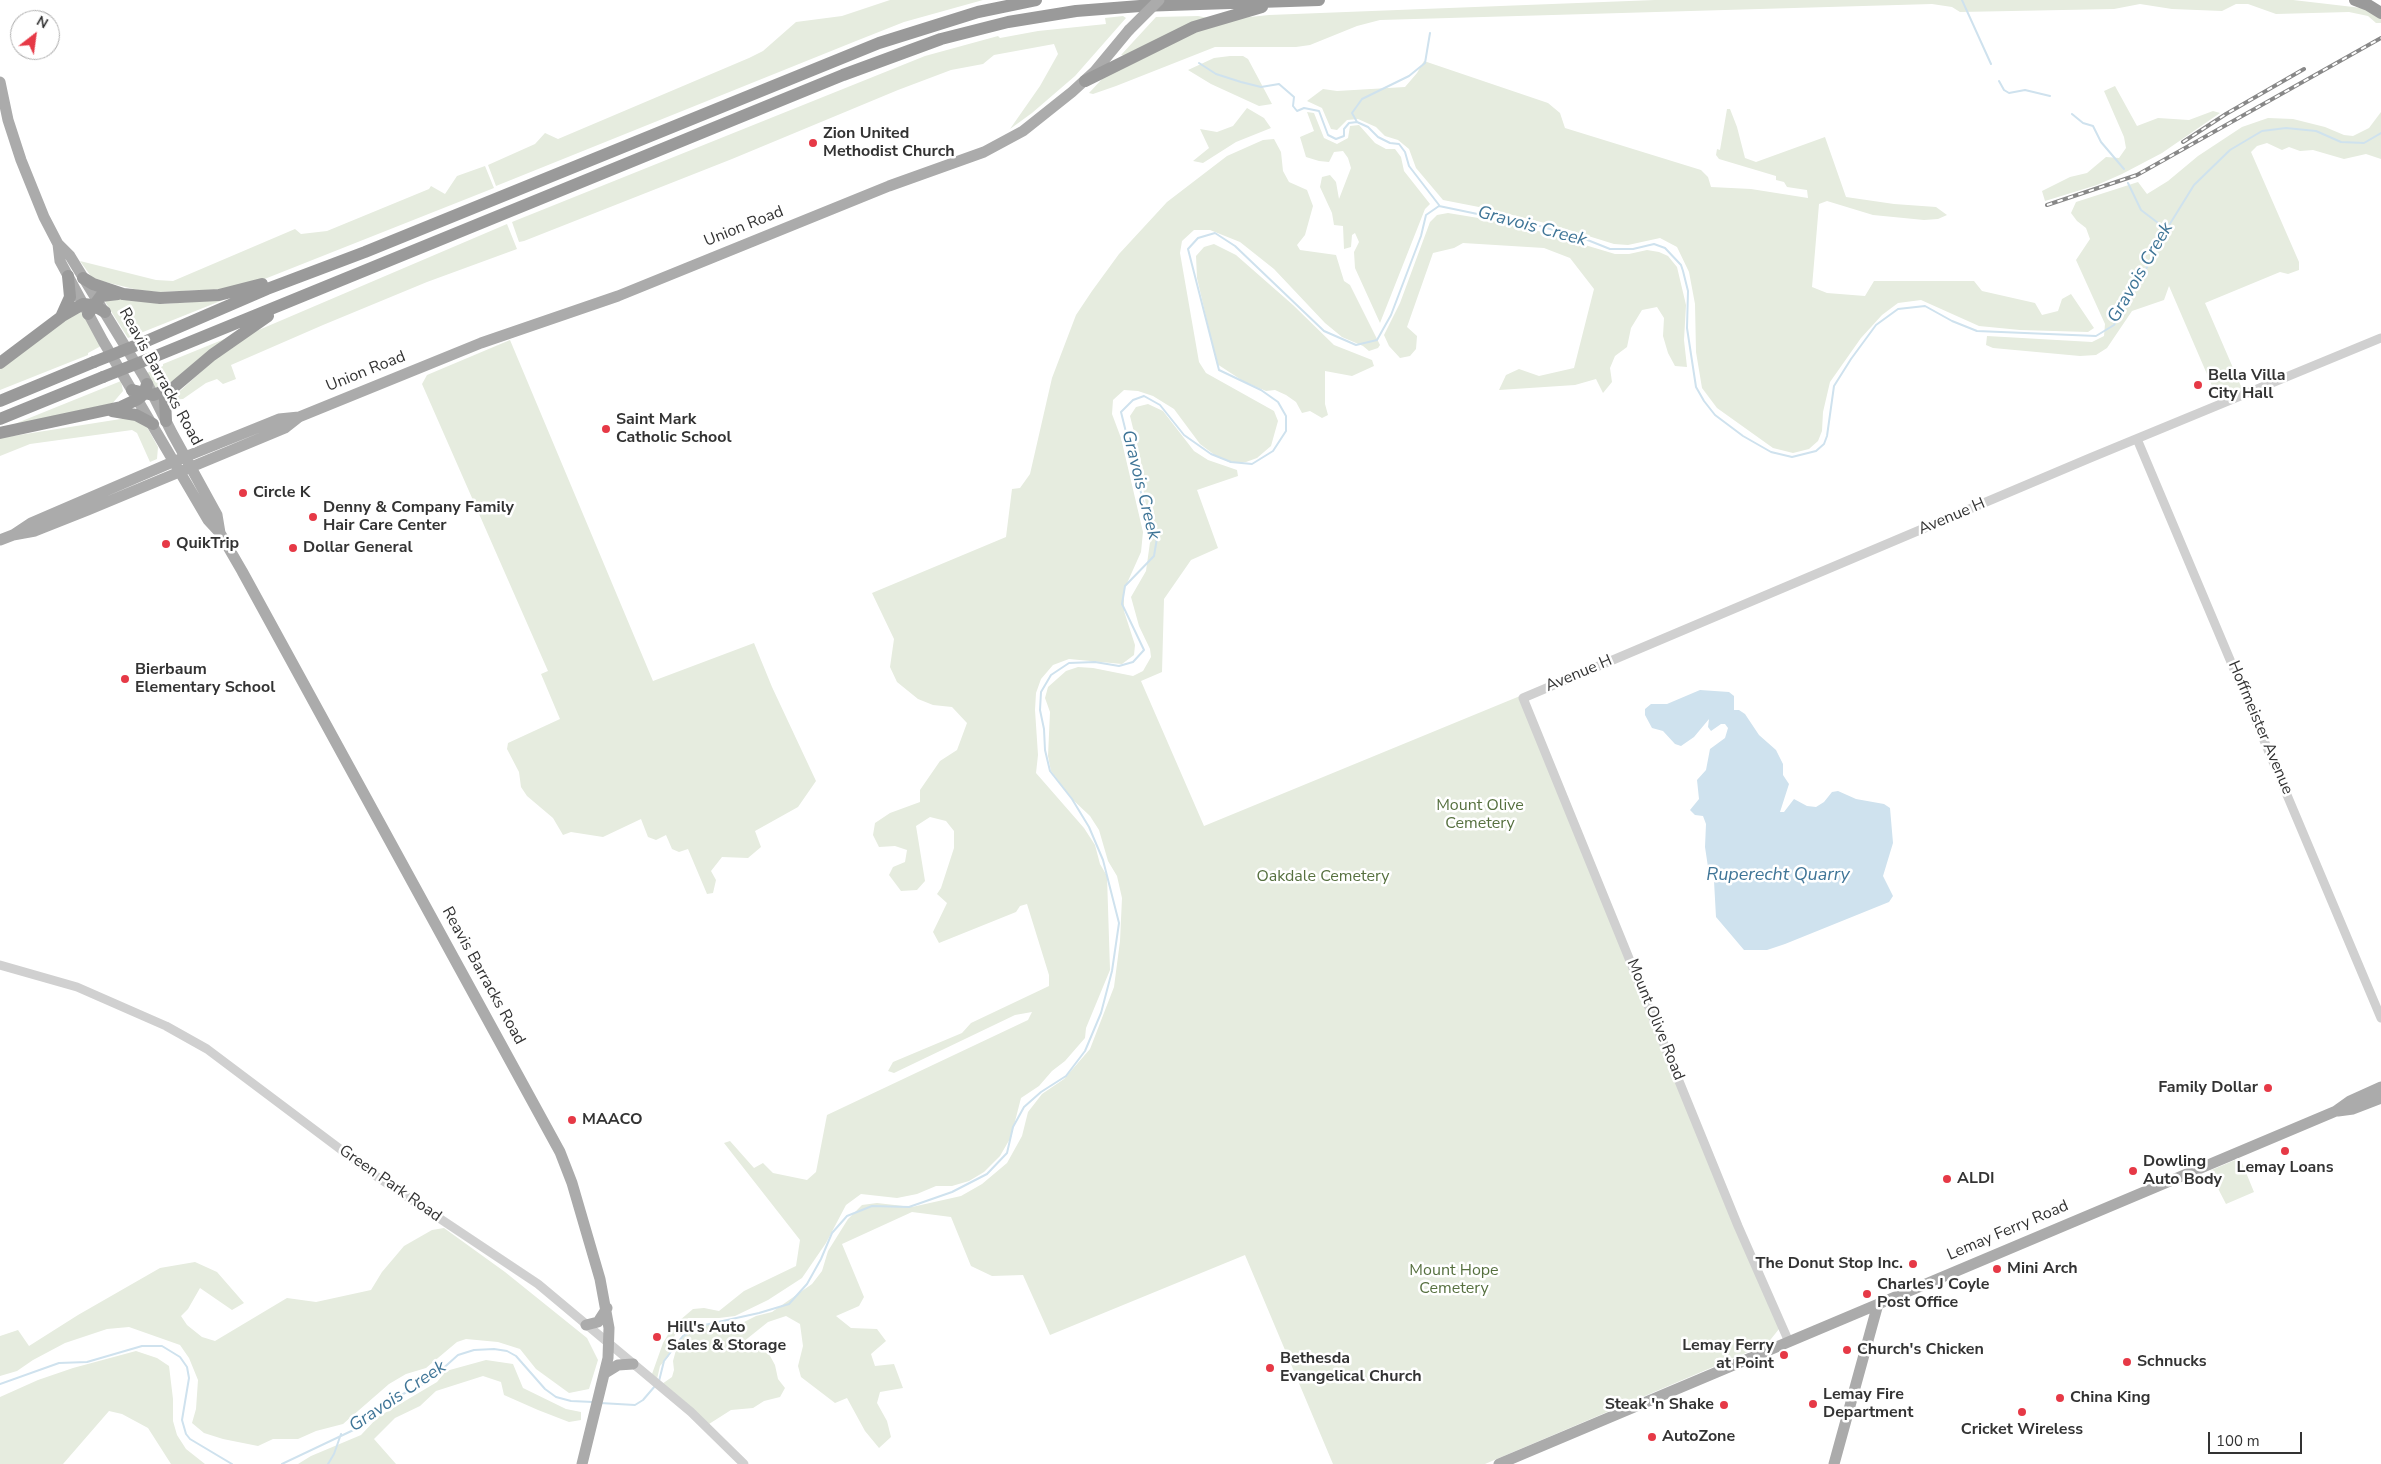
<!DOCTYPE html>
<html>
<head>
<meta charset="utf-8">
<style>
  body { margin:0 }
  #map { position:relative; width:2381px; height:1464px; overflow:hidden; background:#fff; font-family:"Nunito Sans",sans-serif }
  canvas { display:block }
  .north { position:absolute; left:10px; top:10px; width:50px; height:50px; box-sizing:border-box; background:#fff; border:1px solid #adadad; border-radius:50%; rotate:30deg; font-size:14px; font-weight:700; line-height:20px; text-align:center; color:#333 }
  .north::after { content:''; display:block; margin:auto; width:18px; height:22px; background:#e63946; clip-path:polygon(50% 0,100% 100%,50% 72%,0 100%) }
  .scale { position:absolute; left:2208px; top:1432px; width:94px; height:22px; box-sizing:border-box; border:2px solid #333; border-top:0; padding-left:6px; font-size:15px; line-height:18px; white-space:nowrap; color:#333; -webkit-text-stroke:4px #fff; paint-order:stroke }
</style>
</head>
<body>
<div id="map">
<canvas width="2381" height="1464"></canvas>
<div class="north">N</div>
<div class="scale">100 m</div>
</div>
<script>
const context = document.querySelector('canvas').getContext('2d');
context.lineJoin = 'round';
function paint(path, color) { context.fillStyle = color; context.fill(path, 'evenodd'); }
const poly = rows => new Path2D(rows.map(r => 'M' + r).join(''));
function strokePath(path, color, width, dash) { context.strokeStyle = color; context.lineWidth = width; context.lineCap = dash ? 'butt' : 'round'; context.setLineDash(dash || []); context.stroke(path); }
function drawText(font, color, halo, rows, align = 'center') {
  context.font = font + ' "Nunito Sans",sans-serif'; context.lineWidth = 5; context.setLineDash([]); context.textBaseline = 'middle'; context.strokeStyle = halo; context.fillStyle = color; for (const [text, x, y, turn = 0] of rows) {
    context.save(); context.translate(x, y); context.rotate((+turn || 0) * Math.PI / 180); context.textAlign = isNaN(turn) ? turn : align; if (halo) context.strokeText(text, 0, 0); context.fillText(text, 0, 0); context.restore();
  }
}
paint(poly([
  [890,0,983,0,904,22,856,41,496,186,488,165,535,144,545,133,558,139,749,58,763,51,796,22,842,16],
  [1655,0,2293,0,2362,8,2381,18,2381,23,2376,23,2368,16,2349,12,2276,14,2248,4,2236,4,2222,11,2172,9,2140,4,2114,9,1960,12,1952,7,1932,4,1380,20,1357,26,1310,45,1296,47,1215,47,1116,86,1093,94,1089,93,1102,79,1181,36,1240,18,1269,15],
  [1123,16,1126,18,1075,76,1032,113,1010,129,1040,86,1058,54,1054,44,994,55,983,64,951,70,898,90,732,159,524,241,519,242,512,222,925,56,998,36,1000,38,1038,31,1106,24,1105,18],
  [1198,16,1208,18,1126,56,1121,55,1156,17],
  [1230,56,1243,56,1248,59,1272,104,1259,106,1211,84,1188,70,1214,58],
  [1424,61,1548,103,1560,113,1565,128,1701,170,1708,177,1711,187,1751,189,1808,198,1807,190,1787,187,1784,182,1776,180,1776,176,1719,159,1716,155,1717,149,1720,150,1727,109,1730,109,1737,127,1745,158,1756,162,1825,137,1846,197,1894,204,1936,207,1947,215,1938,219,1924,220,1873,215,1827,201,1819,204,1812,287,1827,293,1865,296,1874,281,1974,281,1982,291,2035,303,2042,315,2058,311,2062,299,2071,294,2094,328,2088,332,2020,330,1979,326,1921,300,1898,303,1882,315,1861,338,1830,382,1823,412,1822,431,1818,441,1809,449,1793,453,1773,448,1717,408,1702,388,1696,352,1695,304,1689,272,1677,247,1660,238,1628,245,1614,244,1553,225,1484,208,1443,200,1416,168,1409,149,1398,140,1385,136,1376,127,1358,119,1347,120,1337,130,1331,129,1322,108,1307,101,1323,89,1337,91,1405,87,1417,73],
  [2115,86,2137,126,2158,118,2189,120,2213,111,2220,113,2162,153,2122,174,2097,185,2045,201,2042,191,2070,177,2087,173,2106,157,2119,158,2126,148,2124,137,2104,91],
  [1247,108,1264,118,1271,128,1236,142,1203,163,1193,161,1209,148,1200,129,1217,132,1233,126],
  [1307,112,1314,113,1324,138,1337,144,1348,138,1350,126,1359,125,1375,143,1386,149,1395,149,1401,157,1404,171,1430,204,1425,209,1380,323,1355,268,1354,252,1359,242,1355,233,1352,235,1351,247,1344,249,1343,226,1334,225,1332,213,1320,187,1322,177,1330,175,1336,182,1339,199,1351,168,1348,158,1343,151,1334,152,1329,162,1319,161,1306,157,1300,137,1314,131],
  [2381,112,2381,159,2366,154,2344,159,2313,150,2300,151,2289,147,2282,150,2267,143,2257,146,2251,152,2299,262,2299,270,2288,274,2280,272,2205,303,2243,391,2219,402,2169,286,2164,300,2132,311,2107,348,2096,355,2080,356,1993,348,1986,345,1987,336,2092,342,2104,336,2105,324,2076,260,2090,239,2086,228,2077,221,2071,213,2076,202,2138,182,2147,194,2168,181,2198,156,2242,127,2268,118,2293,119,2325,127,2344,135,2353,136,2369,128],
  [1274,139,1281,152,1283,171,1289,182,1307,190,1313,206,1305,235,1297,245,1300,250,1336,255,1344,281,1350,285,1380,345,1378,348,1369,351,1363,346,1342,337,1325,323,1274,269,1240,242,1210,230,1194,230,1182,241,1180,253,1199,362,1206,373,1274,411,1278,421,1271,446,1257,458,1246,462,1231,463,1216,456,1200,444,1174,409,1153,396,1138,391,1124,390,1113,400,1112,414,1121,438,1143,532,1141,552,1124,590,1124,611,1135,645,1134,655,1122,664,1069,659,1053,665,1041,679,1036,693,1035,710,1038,755,1036,773,1084,828,1095,845,1100,864,1107,876,1110,970,1086,1028,1085,1038,1065,1061,1052,1071,1039,1086,1021,1098,1011,1137,1000,1156,984,1172,969,1181,952,1186,936,1186,917,1194,897,1198,861,1194,846,1205,826,1243,802,1278,768,1300,735,1316,719,1318,688,1318,677,1331,669,1347,669,1356,660,1366,657,1379,652,1374,663,1343,673,1326,693,1309,704,1308,719,1311,744,1291,796,1266,800,1240,724,1143,730,1141,754,1168,763,1163,773,1173,807,1180,816,1172,827,1115,1028,1020,1032,1012,1015,1015,894,1073,888,1071,893,1062,962,1033,971,1023,1049,986,1049,975,1027,904,1020,906,1016,912,939,943,933,932,947,903,937,894,941,888,954,848,954,831,946,821,930,817,916,826,925,881,917,890,901,891,889,875,893,867,905,862,907,850,895,846,879,847,873,835,875,823,890,813,920,802,920,790,940,761,957,750,967,723,952,707,933,705,918,699,897,682,890,667,894,639,872,593,1006,537,1012,489,1020,488,1030,474,1052,378,1076,315,1092,291,1119,254,1167,202,1227,156,1263,140],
  [485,166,494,188,262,280,228,289,159,292,138,290,93,279,80,261,156,280,173,281,295,229,301,234,327,231,429,189,431,186,445,194,457,176],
  [1448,213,1515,224,1615,254,1629,254,1647,250,1659,252,1668,256,1677,267,1686,305,1684,340,1687,367,1675,366,1668,353,1663,336,1664,318,1657,307,1642,310,1631,328,1627,347,1615,356,1610,368,1612,382,1603,393,1596,379,1575,385,1499,390,1506,375,1519,369,1539,376,1574,368,1594,289,1570,258,1544,248,1463,243,1454,248,1433,253,1407,327,1417,336,1416,349,1410,356,1400,358,1389,346,1384,335,1400,303,1430,222,1437,215],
  [507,224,517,249,427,282,323,325,231,365,236,379,223,384,217,379,206,383,183,399,170,400,224,351,254,332],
  [1214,244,1236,255,1293,305,1334,345,1372,360,1374,366,1352,376,1325,371,1325,404,1328,415,1322,418,1310,411,1302,413,1296,402,1286,395,1275,390,1266,391,1243,381,1217,364,1197,278,1196,256,1204,247],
  [113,297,162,304,223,300,128,338,104,300],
  [80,309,101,346,88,353,88,355,0,390,0,369],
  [227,338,174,381,155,388,147,373,163,366,163,364],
  [510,340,653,681,754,643,772,687,816,781,798,807,755,831,761,847,748,858,722,857,711,871,716,880,713,893,707,894,688,849,679,852,672,849,666,835,656,840,648,837,641,819,603,837,571,832,563,835,553,818,527,796,521,787,519,772,507,749,508,743,560,719,541,674,548,671,422,384,427,375],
  [121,381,123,391,111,405,12,425],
  [1148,404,1163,411,1194,451,1208,460,1237,470,1238,476,1197,490,1218,548,1191,560,1164,599,1162,672,1141,681,1204,826,1520,696,1779,1329,1767,1344,1485,1464,1333,1464,1245,1255,1050,1335,1023,1275,992,1276,971,1266,951,1217,912,1212,842,1244,864,1297,859,1306,836,1316,851,1328,877,1329,886,1341,871,1354,875,1366,894,1364,903,1388,880,1392,877,1403,887,1421,891,1437,879,1448,865,1431,847,1398,835,1403,801,1377,798,1366,803,1346,800,1324,786,1316,768,1322,743,1342,758,1345,769,1354,775,1365,778,1379,785,1388,780,1397,764,1401,753,1408,731,1410,709,1424,662,1384,672,1377,674,1370,673,1361,679,1339,689,1329,706,1324,740,1324,756,1316,772,1312,812,1284,822,1271,828,1251,848,1219,862,1205,877,1203,912,1207,961,1196,982,1184,1007,1163,1022,1136,1028,1112,1042,1094,1064,1079,1090,1049,1114,987,1120,941,1122,898,1117,876,1108,861,1099,830,1090,816,1072,799,1051,771,1048,756,1050,712,1045,698,1048,687,1066,671,1078,667,1093,668,1133,676,1143,671,1151,657,1150,649,1139,626,1131,597,1146,571,1151,535,1142,481,1141,461,1130,416,1136,407],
  [127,418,136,419,147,427,158,447,157,459,150,462,137,433,132,430,30,444,0,456,0,438],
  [2240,1158,2254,1192,2226,1204,2209,1171],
  [444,1228,505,1272,587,1338,598,1360,589,1389,569,1393,536,1369,520,1349,498,1342,466,1339,457,1342,426,1368,406,1374,389,1384,343,1424,316,1431,298,1439,273,1439,258,1446,223,1439,204,1433,192,1423,196,1409,198,1380,189,1358,180,1345,129,1327,107,1329,65,1343,33,1360,17,1371,0,1376,0,1336,18,1330,29,1346,78,1315,160,1268,195,1262,217,1272,244,1303,232,1310,200,1288,188,1309,181,1316,187,1325,202,1337,215,1341,287,1298,316,1302,371,1290,382,1272,404,1246,432,1230],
  [136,1351,157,1358,169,1366,173,1399,173,1421,177,1435,186,1449,205,1464,171,1464,148,1428,122,1414,109,1411,63,1464,0,1464,0,1397,38,1380,73,1368],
  [486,1360,513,1364,523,1388,566,1409,581,1412,581,1420,569,1422,538,1410,504,1395,501,1382,483,1376,436,1391,420,1406,395,1418,374,1439,396,1464,298,1464,311,1456,361,1435,378,1417,437,1382,446,1371]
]), '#e6ecdf');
paint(poly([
  [1700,690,1729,692,1734,696,1734,710,1739,710,1745,714,1759,735,1776,750,1783,764,1783,775,1789,784,1780,812,1784,812,1794,799,1807,806,1816,807,1824,802,1832,792,1838,791,1856,799,1884,804,1890,808,1893,843,1883,876,1893,896,1889,902,1785,944,1767,950,1744,950,1716,917,1714,881,1708,867,1705,847,1706,824,1703,816,1695,815,1690,810,1699,799,1697,780,1706,770,1710,749,1725,738,1728,728,1725,724,1721,724,1711,731,1708,727,1709,719,1694,737,1681,746,1675,744,1663,731,1652,728,1645,715,1645,709,1651,704,1667,704]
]), '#cfe2ee');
strokePath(poly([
  [1962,0,1991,64],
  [1199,63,1216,74,1241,82,1261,87,1279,84,1294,97,1293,106,1297,111,1304,108,1319,111,1328,135,1336,139,1344,136,1344,129,1349,123,1357,122,1368,127,1378,137,1390,143,1399,144,1405,152,1409,166,1439,205],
  [1999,81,2004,90,2009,93,2025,90,2050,96],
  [2072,114,2083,123,2093,126,2101,142,2124,169],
  [1357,122,1352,113,1362,99,1409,76,1425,63,1430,33],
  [2128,183,2141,210,2166,229],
  [659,1381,664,1361,683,1336,700,1326,759,1313,789,1304,807,1284,821,1259,832,1233,847,1216,872,1206,909,1207,952,1192,987,1174,1007,1153,1013,1127,1024,1107,1041,1092,1066,1076,1085,1051,1101,1013,1112,971,1119,923,1103,860,1089,827,1072,799,1050,771,1045,750,1044,729,1040,710,1041,692,1051,675,1069,663,1095,662,1119,666,1133,662,1144,650,1122,604,1125,586,1154,556,1157,538,1147,517,1121,412,1133,400,1144,396,1160,405,1184,435,1211,454,1231,462,1252,464,1273,451,1286,431,1286,416,1278,402,1261,390,1219,370,1188,249,1198,238,1215,233,1235,246,1324,331,1356,345,1377,340,1391,315,1421,236,1426,215,1439,206,1492,217,1515,219,1585,239,1610,249,1633,249,1654,244,1665,248,1681,265,1683,271,1688,291,1687,328,1696,387,1704,401,1715,415,1743,436,1771,452,1792,457,1816,451,1824,444,1827,436,1834,386,1851,359,1876,325,1898,309,1925,306,1952,321,1977,331,2096,336,2114,325,2136,289,2163,235,2194,185,2230,150,2262,131,2286,128,2316,131,2341,142,2364,143,2381,133],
  [0,1384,59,1363,87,1362,142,1346,162,1346,180,1357,187,1367,189,1378,182,1420,186,1434,190,1439,232,1464],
  [600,1403,635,1405,643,1400,655,1386],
  [282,1464,364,1425,385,1403,429,1381,458,1355,474,1350,494,1349,507,1351,516,1356,545,1389,556,1397,571,1401,593,1402],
  [328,1464,334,1454,341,1434]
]), '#cfe2ee', 2);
strokePath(poly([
  [2137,439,2381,1018],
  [0,965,77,987,166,1026,207,1049,376,1176,538,1284,691,1412,744,1464],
  [1789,1342,1738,1226,1523,698,2090,458,2381,338]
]), '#d0d0d0', 9);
strokePath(poly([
  [0,82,8,120,21,160,44,217,58,244,70,256,144,377,172,433,217,515,220,533],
  [58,244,60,261,103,341,208,520,220,533,242,571,560,1152,572,1183,600,1279,609,1328,608,1358,582,1464],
  [13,535,35,531,88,510,285,428,299,417,481,343,618,296,889,186,984,152,1023,131,1072,92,1095,71,1129,30],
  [0,540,13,535,31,523,175,461,279,419,299,417],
  [2338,1111,2353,1109,2381,1098],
  [586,1325,598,1322,607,1308],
  [605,1373,618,1365,633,1364],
  [1499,1464,2336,1111,2350,1101,2381,1087],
  [1834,1464,1878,1304]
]), '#ababab', 11);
strokePath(poly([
  [2355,0,2368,5,2381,13],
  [1085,81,1194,27,1262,7],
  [83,278,93,284,123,294,160,298,219,295,262,284],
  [88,314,101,296,118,294],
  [62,316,83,304,93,305,105,312],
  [142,343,267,289,365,252,879,43,978,12,1036,0],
  [151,358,843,75,941,39,1008,22,1076,11,1140,6,1319,0],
  [0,363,61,317,70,297,68,276],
  [132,390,153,395,173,388,212,355,268,316],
  [0,401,94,362],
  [112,411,136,415,153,424],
  [0,419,103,377],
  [166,421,165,400,173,388],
  [0,433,121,407,138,399,144,394,147,384]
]), '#9a9a9a', 12);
const rail = poly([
  [2183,142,2226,114,2304,69],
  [2047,205,2137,175,2381,38]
]);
strokePath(rail, '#888', 4);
strokePath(rail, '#fff', 2, [5.5]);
strokePath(poly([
  [1129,30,1159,0]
]), '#ababab', 11);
strokePath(poly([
  [94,362,142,343],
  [103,377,151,358]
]), '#9a9a9a', 12);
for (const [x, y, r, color] of [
  [813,143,5,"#e63946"],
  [2198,385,5,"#e63946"],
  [606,429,5,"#e63946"],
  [243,493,5,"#e63946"],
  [313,517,5,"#e63946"],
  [166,544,5,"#e63946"],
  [293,548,5,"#e63946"],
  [125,679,5,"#e63946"],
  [2268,1088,5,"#e63946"],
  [572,1120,5,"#e63946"],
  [2285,1151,5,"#e63946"],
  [2133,1171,5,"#e63946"],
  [1947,1179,5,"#e63946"],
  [1913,1264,5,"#e63946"],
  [1997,1269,5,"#e63946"],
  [1867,1294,5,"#e63946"],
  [657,1337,5,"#e63946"],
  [1847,1350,5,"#e63946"],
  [1784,1355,5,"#e63946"],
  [2127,1362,5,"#e63946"],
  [1270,1368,5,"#e63946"],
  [2060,1398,5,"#e63946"],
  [1813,1404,5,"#e63946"],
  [1724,1405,5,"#e63946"],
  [2022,1412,5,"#e63946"],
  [1652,1437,5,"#e63946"]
]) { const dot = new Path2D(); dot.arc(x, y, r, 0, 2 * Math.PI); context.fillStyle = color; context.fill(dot); strokePath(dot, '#fff', 2); }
drawText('bold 16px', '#333', '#fff', [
  ["Zion United",823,134],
  ["Methodist Church",823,152],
  ["Bella Villa",2208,376],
  ["City Hall",2208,394],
  ["Saint Mark",616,420],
  ["Catholic School",616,438],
  ["Circle K",253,493],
  ["Denny & Company Family",323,508],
  ["Hair Care Center",323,526],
  ["QuikTrip",176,544],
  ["Dollar General",303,548],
  ["Bierbaum",135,670],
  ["Elementary School",135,688],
  ["Family Dollar",2258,1088,"right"],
  ["MAACO",582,1120],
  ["Dowling",2143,1162],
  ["Auto Body",2143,1180],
  ["Lemay Loans",2285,1168,"center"],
  ["ALDI",1957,1179],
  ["The Donut Stop Inc.",1903,1264,"right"],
  ["Mini Arch",2007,1269],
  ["Charles J Coyle",1877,1285],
  ["Post Office",1877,1303],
  ["Hill's Auto",667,1328],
  ["Sales & Storage",667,1346],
  ["Lemay Ferry",1774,1346,"right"],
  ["at Point",1774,1364,"right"],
  ["Church's Chicken",1857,1350],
  ["Bethesda",1280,1359],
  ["Evangelical Church",1280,1377],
  ["Schnucks",2137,1362],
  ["Lemay Fire",1823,1395],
  ["Department",1823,1413],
  ["China King",2070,1398],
  ["Steak 'n Shake",1714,1405,"right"],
  ["Cricket Wireless",2022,1430,"center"],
  ["AutoZone",1662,1437]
], 'left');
drawText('16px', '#333', '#fff', [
  ["Union Road",744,227,-22],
  ["Union Road",366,372,-22],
  ["Reavis Barracks Road",160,377,61],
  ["Avenue H",1952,517,-23],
  ["Avenue H",1579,674,-23],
  ["Hoffmeister Avenue",2260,728,67],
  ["Reavis Barracks Road",483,976,61],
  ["Mount Olive Road",1655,1020,68],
  ["Green Park Road",390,1184,35],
  ["Lemay Ferry Road",2008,1231,-23]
]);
drawText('16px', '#56703f', '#fff', [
  ["Mount Olive",1480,806],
  ["Cemetery",1480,824],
  ["Oakdale Cemetery",1323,877],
  ["Mount Hope",1454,1271],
  ["Cemetery",1454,1289]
]);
drawText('italic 18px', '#3f7597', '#fff', [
  ["Gravois Creek",1532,227,15],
  ["Gravois Creek",2141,273,-60],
  ["Gravois Creek",1140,485,76],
  ["Ruperecht Quarry",1778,876],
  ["Gravois Creek",398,1397,-34]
]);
</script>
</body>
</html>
